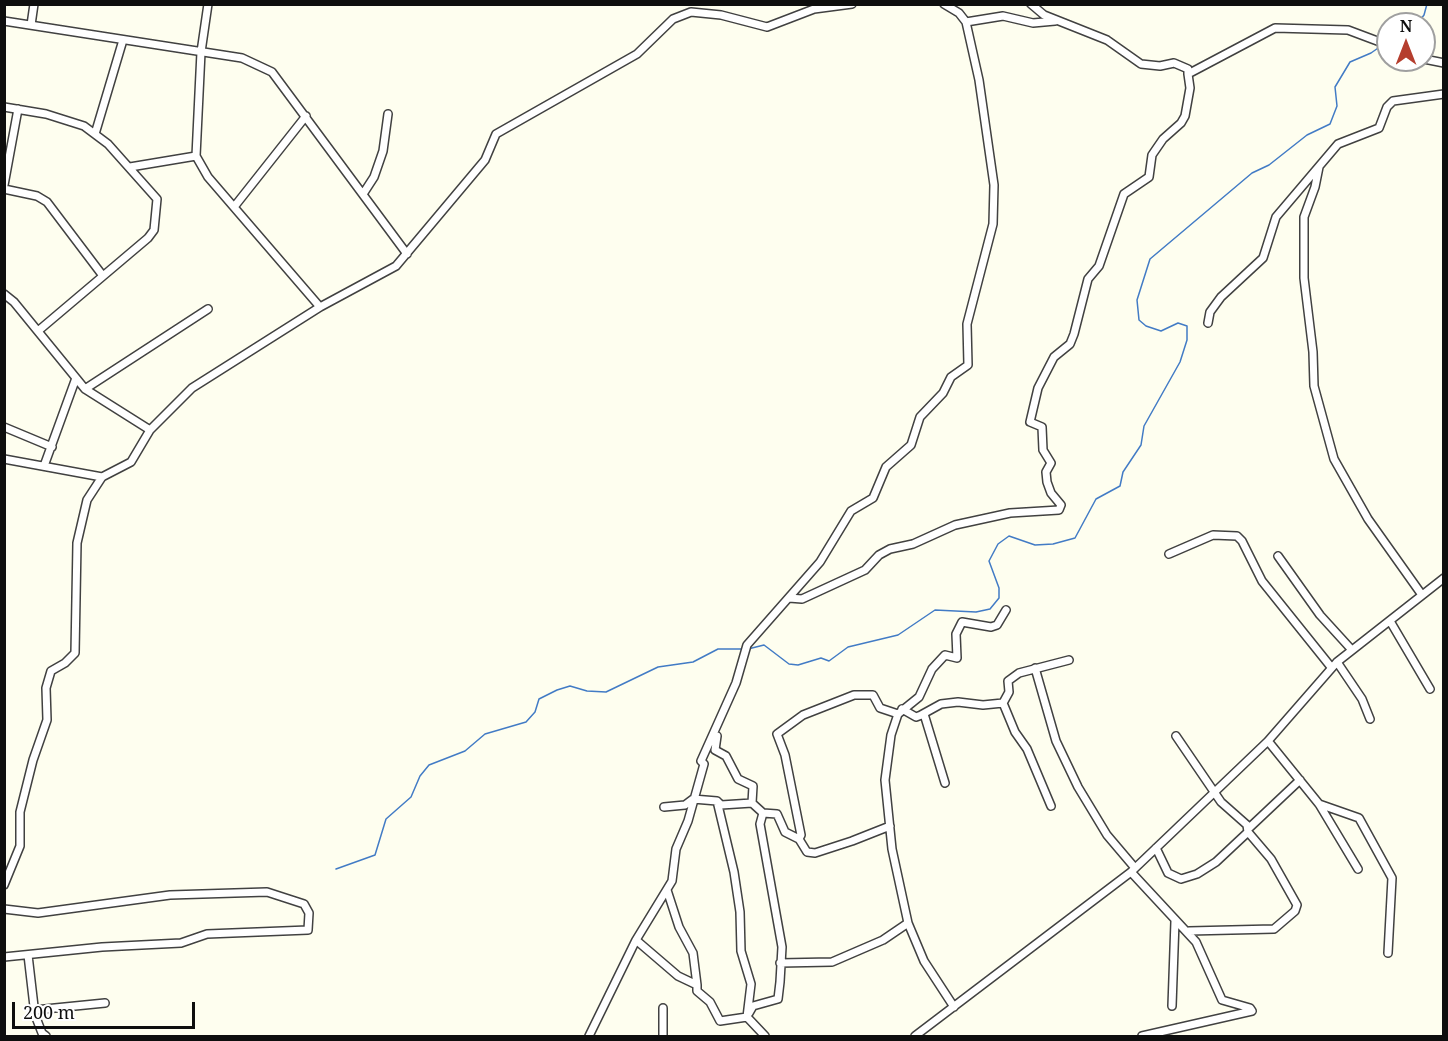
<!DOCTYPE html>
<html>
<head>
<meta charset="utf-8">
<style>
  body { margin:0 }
  #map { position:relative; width:1448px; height:1041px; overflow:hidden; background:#fefeef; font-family:"Noto Serif",serif }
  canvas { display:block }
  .frame { position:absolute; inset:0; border:6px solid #0e0e0e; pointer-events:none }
  .north { position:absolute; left:1376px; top:12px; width:60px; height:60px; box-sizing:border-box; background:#fff; border:2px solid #9f9f9f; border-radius:50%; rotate:0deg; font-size:16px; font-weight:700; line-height:24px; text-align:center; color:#0e0e0e }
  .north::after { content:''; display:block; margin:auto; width:21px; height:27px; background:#b53e2e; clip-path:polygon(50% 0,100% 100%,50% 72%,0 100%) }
  .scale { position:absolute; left:12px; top:1002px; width:183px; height:27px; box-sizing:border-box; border:3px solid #0e0e0e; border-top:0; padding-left:8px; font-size:18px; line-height:21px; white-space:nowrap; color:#0e0e0e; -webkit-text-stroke:4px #fff; paint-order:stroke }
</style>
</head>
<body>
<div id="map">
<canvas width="1448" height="1041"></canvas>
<div class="frame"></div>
<div class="north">N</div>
<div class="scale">200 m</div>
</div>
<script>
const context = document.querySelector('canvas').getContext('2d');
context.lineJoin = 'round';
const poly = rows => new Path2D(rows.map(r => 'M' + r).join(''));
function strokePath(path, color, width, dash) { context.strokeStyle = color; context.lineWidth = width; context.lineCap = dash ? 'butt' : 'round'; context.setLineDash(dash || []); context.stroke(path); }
strokePath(poly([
  [1417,24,1424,15,1427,4],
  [1383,39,1384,29,1388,25],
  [748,649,764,645,789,664,798,665,821,658,829,661,848,647,898,635,935,610,976,612,990,609,999,598,999,588,989,561,998,544,1009,536,1035,545,1053,544,1075,538,1096,499,1120,486,1123,472,1141,445,1144,426,1180,362,1187,340,1187,326,1178,323,1161,331,1146,326,1139,320,1137,300,1150,259,1252,173,1269,165,1307,135,1330,124,1337,106,1335,87,1350,62,1371,53,1381,46],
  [336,869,375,855,386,819,411,797,420,776,429,765,465,751,485,734,526,722,535,712,539,699,557,690,570,686,587,691,606,692,658,667,693,662,718,649,743,649]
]), '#427bc5', 1.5);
const minor = poly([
  [208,4,201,52,196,156,208,177,320,307],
  [1031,4,1044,15,1107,40,1141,64,1160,66,1174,63,1188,69,1188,74],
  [4,21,242,58,272,72,407,254],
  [966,22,1003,16,1033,23,1055,21],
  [31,25,34,4],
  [1424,59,1444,63],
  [4,107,46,114,84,126,108,144,157,199,154,230,148,238,38,331],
  [95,134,123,40],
  [130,167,196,156],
  [1319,167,1315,187,1304,217,1304,278,1313,352,1314,386,1334,459,1368,519,1422,595],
  [4,185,18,109],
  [4,189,37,196,47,202,103,276],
  [363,194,374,177,383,151,388,114],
  [234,207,306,116],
  [4,294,14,302,85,389,150,430],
  [1208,323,1210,312,1221,297,1263,258,1276,217,1338,144,1379,128,1387,107,1393,101,1444,94],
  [85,389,208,309],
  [4,427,52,447],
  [4,459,102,477],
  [44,466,76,378],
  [1169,554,1213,535,1237,536,1242,541,1262,581,1331,667],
  [1278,556,1320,615,1351,649],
  [789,598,802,599,865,570,879,555,890,549,913,544,955,525,1010,513,1059,510,1061,505,1051,493,1047,482,1046,472,1051,463,1043,450,1042,427,1030,422,1038,388,1054,357,1070,344,1074,334,1088,279,1099,266,1124,194,1149,177,1152,155,1163,139,1181,123,1185,116,1190,88,1188,74,1275,28,1348,30,1388,45],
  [1390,621,1430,689],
  [1337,662,1362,699,1370,719],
  [1035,668,1056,741,1078,787,1107,835,1135,868],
  [1003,703,1015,732,1027,749,1051,806],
  [1003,703,1009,692,1008,681,1019,673,1069,660],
  [902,709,916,717,924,714,945,783],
  [921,715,941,704,958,702,983,705,1003,703],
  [717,736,715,750,726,756,738,779,753,786,752,803,763,813,777,814,785,832,799,839,807,852,815,853,852,841,890,826],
  [1268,741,1319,804,1358,869],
  [717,801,734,872,740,912,741,951,751,984,747,1017,765,1036],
  [1319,804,1359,818,1392,878,1388,953],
  [664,807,685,805,693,799,717,801,721,805,752,803],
  [1248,829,1300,780],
  [799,839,801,835,785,755,777,734,803,715,854,695,873,695,880,708,898,714],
  [1156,848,1168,873,1181,879,1197,874,1216,862,1248,832,1247,825,1221,802,1176,736],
  [1131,872,1196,942,1222,1000,1250,1008,1252,1011,1142,1036],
  [4,885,20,846,20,812,33,760,47,720,46,688,51,671,65,663,75,653,77,543,87,500,102,477,131,462,150,430,192,388,320,307,396,266,485,160,496,134,637,54,673,19,691,12,721,15,767,27,814,9,852,4],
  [667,890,679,927,693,953,697,985],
  [4,909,38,913,170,895,267,892,304,904,309,913,308,930,207,934,181,943,102,947,4,957],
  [1189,931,1274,929,1295,911,1297,905,1271,859,1248,832],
  [636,940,678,976,697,985,697,991,710,1002,720,1021,747,1017],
  [28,955,35,1015,42,1033,46,1036],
  [780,963,832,962,883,940,908,923],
  [1172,1006,1175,921],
  [954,1007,924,961,908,923,892,849,885,780,891,735,898,714,919,697,932,669,945,655,957,658,956,634,962,622,991,627,997,625,1006,610],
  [35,1010,105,1003],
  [749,1013,753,1006,778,999,780,982,782,947,760,824,763,813],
  [589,1036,636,940,672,881,676,849,688,821,704,764,701,761,736,683,747,645,820,562,851,511,873,498,886,467,911,445,920,417,943,393,951,377,968,365,967,324,993,224,994,185,979,80,966,22,959,13,944,4],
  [663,1036,663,1008],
  [915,1036,1131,872,1268,741,1337,662,1444,578]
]);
strokePath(minor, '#414141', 10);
strokePath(minor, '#fff', 7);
</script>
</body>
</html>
